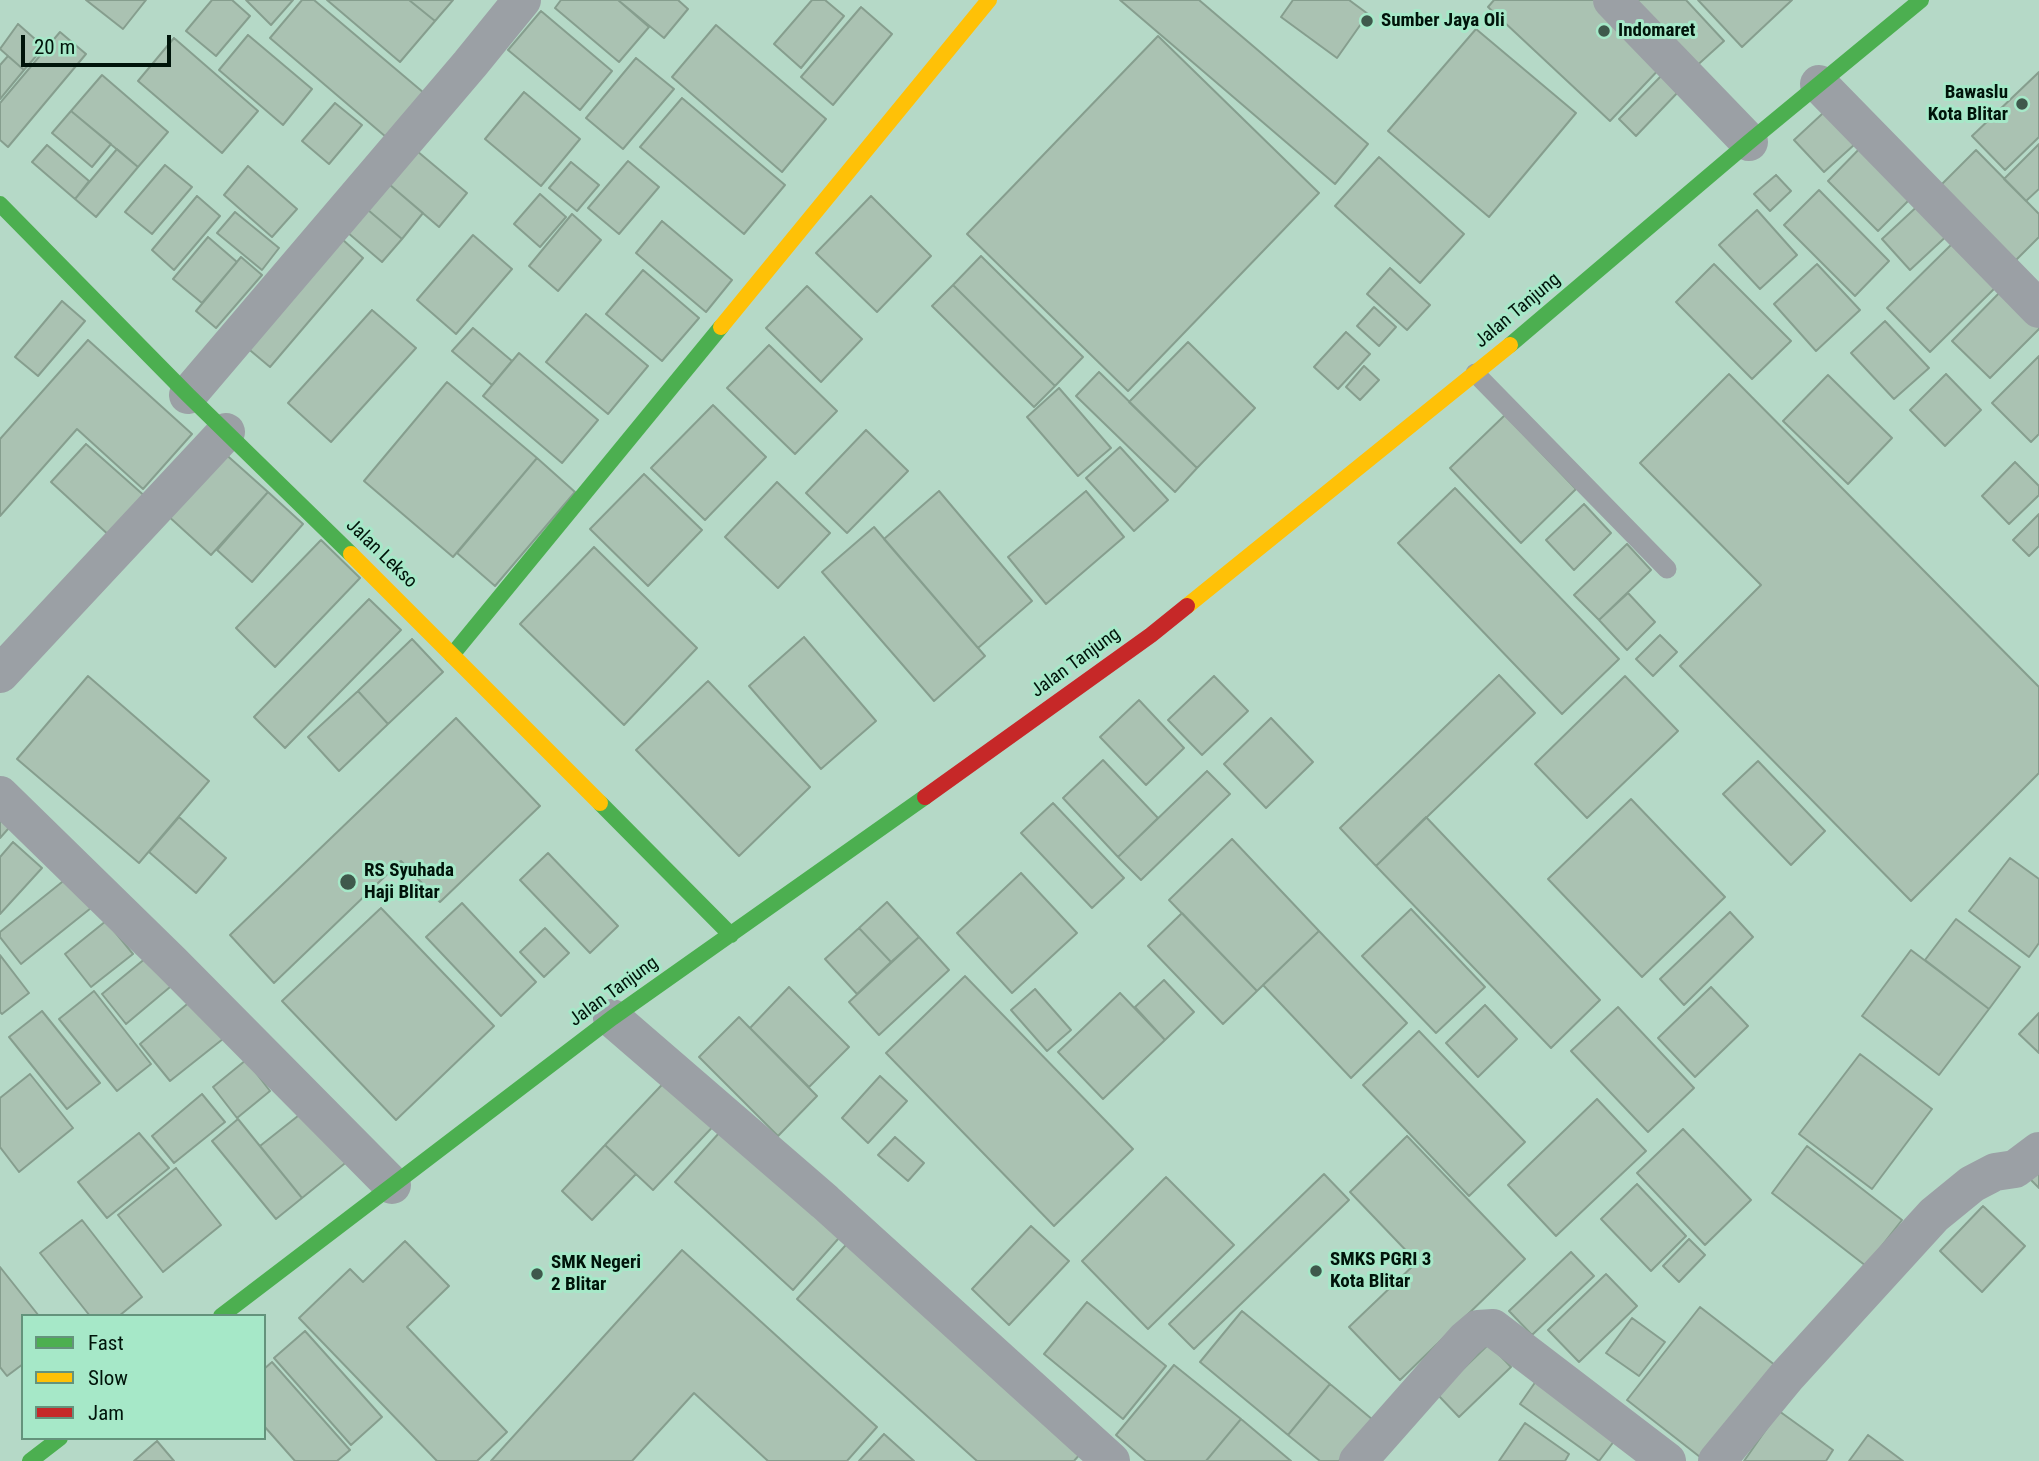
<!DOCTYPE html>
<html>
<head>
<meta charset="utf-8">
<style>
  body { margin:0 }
  #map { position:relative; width:2039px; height:1461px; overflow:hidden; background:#b5d9c7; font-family:"Roboto Condensed",sans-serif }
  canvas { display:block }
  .legend { position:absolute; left:21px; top:1314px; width:245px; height:126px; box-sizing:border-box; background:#a6e8c8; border:2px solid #64937c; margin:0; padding:9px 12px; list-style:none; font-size:21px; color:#00140a }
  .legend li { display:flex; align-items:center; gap:14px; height:35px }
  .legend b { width:35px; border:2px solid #64937c }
  .scale { position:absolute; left:21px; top:35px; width:150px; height:32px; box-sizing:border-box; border:4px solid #00140a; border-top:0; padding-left:9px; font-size:21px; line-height:24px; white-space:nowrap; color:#00140a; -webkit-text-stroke:5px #a6e8c8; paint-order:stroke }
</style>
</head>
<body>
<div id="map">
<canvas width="2039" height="1461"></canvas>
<ul class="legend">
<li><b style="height:9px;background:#4caf50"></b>Fast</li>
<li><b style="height:9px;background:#ffc107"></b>Slow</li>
<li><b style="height:9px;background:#c62828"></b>Jam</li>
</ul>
<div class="scale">20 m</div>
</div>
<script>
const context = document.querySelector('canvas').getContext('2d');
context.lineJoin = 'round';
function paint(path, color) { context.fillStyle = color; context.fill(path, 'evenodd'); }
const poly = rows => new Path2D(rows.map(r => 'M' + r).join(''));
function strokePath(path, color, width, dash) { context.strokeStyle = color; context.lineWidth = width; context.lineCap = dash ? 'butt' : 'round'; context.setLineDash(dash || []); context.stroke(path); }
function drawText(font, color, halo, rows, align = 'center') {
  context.font = font + ' "Roboto Condensed",sans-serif'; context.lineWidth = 6; context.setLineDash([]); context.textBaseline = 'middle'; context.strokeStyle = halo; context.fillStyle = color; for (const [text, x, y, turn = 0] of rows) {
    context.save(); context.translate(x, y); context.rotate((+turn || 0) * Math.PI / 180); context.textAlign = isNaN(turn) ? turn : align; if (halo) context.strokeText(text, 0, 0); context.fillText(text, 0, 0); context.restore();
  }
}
const building = poly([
  [86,0,146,0,123,29,86,0],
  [212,0,232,0,250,16,216,56,186,31,212,0],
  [246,0,293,0,271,25,246,0],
  [302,0,314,0,424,93,386,137,270,38,302,0],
  [327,0,409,0,435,21,400,62,327,0],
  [409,0,453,0,435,21,409,0],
  [561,0,618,0,649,27,619,62,555,8,561,0],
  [618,0,678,0,688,9,664,38,618,0],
  [812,0,825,0,844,16,801,68,774,44,812,0],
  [1120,0,1199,0,1368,144,1335,184,1120,0],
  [1293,0,1349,0,1368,14,1337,58,1281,17,1293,0],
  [1494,0,1596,0,1664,64,1610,121,1488,7,1494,0],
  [1627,0,1686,0,1724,41,1692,70,1627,0],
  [1698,0,1792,0,1742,47,1698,0],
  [861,7,892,34,833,105,801,77,861,7],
  [541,11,612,71,580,110,508,50,541,11],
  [18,24,44,47,24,70,0,49,18,24],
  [716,25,826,119,782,172,672,77,716,25],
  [1476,29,1576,113,1489,217,1388,131,1476,29],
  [60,32,86,54,8,147,0,140,0,103,60,32],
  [248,35,312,89,283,125,219,70,248,35],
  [1158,36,1319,193,1128,391,967,234,1158,36],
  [174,38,258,111,222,153,138,81,174,38],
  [8,56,24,70,0,99,0,65,8,56],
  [636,58,674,89,623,149,586,118,636,58],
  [2039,72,2039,137,2005,170,1972,136,2039,72],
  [1663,74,1680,90,1636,136,1619,119,1663,74],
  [102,75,168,132,138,167,71,111,102,75],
  [524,92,580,139,541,186,485,139,524,92],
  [682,98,785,185,744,234,640,147,682,98],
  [1835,102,1865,135,1824,172,1794,140,1835,102],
  [335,103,362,125,329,164,302,141,335,103],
  [71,111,111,144,92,167,52,133,71,111],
  [1866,142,1916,193,1878,231,1828,181,1866,142],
  [2039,144,2039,189,2026,201,2004,179,2039,144],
  [47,145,89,181,75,199,32,162,47,145],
  [411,146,467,193,439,227,383,179,411,146],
  [117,149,138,167,96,217,75,199,117,149],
  [1976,150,2039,214,2039,237,2012,264,1937,189,1976,150],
  [1379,157,1464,234,1420,283,1335,206,1379,157],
  [628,161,659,187,619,234,588,208,628,161],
  [571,162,599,185,577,211,549,188,571,162],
  [165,165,192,187,152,234,125,212,165,165],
  [248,166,297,209,272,237,224,195,248,166],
  [1776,175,1791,191,1770,211,1754,194,1776,175],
  [383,179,423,213,402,239,361,204,383,179],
  [1819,190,1889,261,1855,296,1784,225,1819,190],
  [540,194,566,217,540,247,514,224,540,194],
  [197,196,220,216,174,270,152,250,197,196],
  [871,196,931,256,877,312,816,253,871,196],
  [1923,201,1952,231,1910,270,1882,239,1923,201],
  [361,204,402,239,382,262,340,226,361,204],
  [1757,210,1797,255,1760,289,1719,245,1757,210],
  [235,212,279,248,262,270,217,233,235,212],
  [572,214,601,240,558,291,529,266,572,214],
  [662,221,732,280,706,312,636,253,662,221],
  [332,230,363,258,270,367,239,341,332,230],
  [473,235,512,269,456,334,417,300,473,235],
  [208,237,237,262,202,303,173,279,208,237],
  [1956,240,1999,284,1930,352,1887,308,1956,240],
  [981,256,1083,357,1055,386,953,285,981,256],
  [241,257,262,275,216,328,196,311,241,257],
  [1714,264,1791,341,1752,379,1676,302,1714,264],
  [1817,264,1860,310,1816,351,1774,304,1817,264],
  [1390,268,1430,305,1407,330,1367,294,1390,268],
  [643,270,699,318,662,361,606,314,643,270],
  [2008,284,2039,316,2039,329,1990,378,1952,341,2008,284],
  [953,285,1055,386,1034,407,932,306,953,285],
  [807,286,862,339,821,382,766,328,807,286],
  [62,301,85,321,38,376,15,357,62,301],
  [1374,307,1396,327,1379,346,1357,326,1374,307],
  [372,310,416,348,331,442,288,403,372,310],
  [586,314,648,366,608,414,546,362,586,314],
  [1885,321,1929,368,1894,399,1851,353,1885,321],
  [473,328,512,361,492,385,452,351,473,328],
  [1346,332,1370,354,1338,389,1314,367,1346,332],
  [88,340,192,434,143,489,77,429,0,516,0,439,88,340],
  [1188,342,1255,408,1197,468,1129,402,1188,342],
  [769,345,837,411,795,454,727,388,769,345],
  [519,353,598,420,562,463,483,396,519,353],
  [2039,356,2039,434,2031,442,1992,403,2039,356],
  [1364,366,1379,380,1360,400,1346,387,1364,366],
  [1099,372,1197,468,1175,492,1076,396,1099,372],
  [1729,374,2039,687,2039,773,1911,901,1680,666,1761,585,1640,463,1729,374],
  [1946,374,1981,410,1945,446,1910,410,1946,374],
  [1828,375,1892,438,1848,484,1783,421,1828,375],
  [447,382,537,458,453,557,364,481,447,382],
  [1059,388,1111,448,1078,476,1027,417,1059,388],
  [713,405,766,457,705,520,651,468,713,405],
  [1505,415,1576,489,1521,543,1450,468,1505,415],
  [866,430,908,471,847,533,806,493,866,430],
  [86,444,148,499,112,538,51,482,86,444],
  [1120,447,1168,500,1134,531,1086,478,1120,447],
  [222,451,268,492,211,555,166,514,222,451],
  [537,458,575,492,495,586,457,553,537,458],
  [2015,462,2039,486,2039,495,2009,524,1982,496,2015,462],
  [644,474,702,530,648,586,590,529,644,474],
  [777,482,830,533,778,588,725,537,777,482],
  [1455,488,1619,659,1562,714,1398,543,1455,488],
  [939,491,1032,601,978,648,884,539,939,491],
  [1086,491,1124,537,1046,604,1008,557,1086,491],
  [268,492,303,524,252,582,217,550,268,492],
  [1584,504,1611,533,1574,570,1546,540,1584,504],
  [2039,514,2039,546,2029,556,2013,540,2039,514],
  [874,527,985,656,934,701,822,572,874,527],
  [321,540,360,578,275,667,236,628,321,540],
  [1627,544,1651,570,1599,620,1574,595,1627,544],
  [594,547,697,648,624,725,520,624,594,547],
  [1628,593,1655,622,1627,650,1599,620,1628,593],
  [369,599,401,630,285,748,254,717,369,599],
  [1660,635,1677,652,1653,676,1636,659,1660,635],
  [804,637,876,721,821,769,749,686,804,637],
  [412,639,443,672,388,724,358,691,412,639],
  [1499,675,1535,713,1376,866,1340,828,1499,675],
  [88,676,209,781,139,863,17,759,88,676],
  [1214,676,1248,711,1202,755,1168,720,1214,676],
  [1625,676,1678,731,1587,818,1535,764,1625,676],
  [708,681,810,787,739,856,636,750,708,681],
  [358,691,388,724,339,771,308,737,358,691],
  [1139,700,1184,748,1146,785,1100,737,1139,700],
  [456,718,540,806,440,902,401,861,274,983,230,935,456,718],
  [1271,718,1313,762,1266,808,1224,764,1271,718],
  [1103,760,1158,818,1118,857,1063,798,1103,760],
  [1758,761,1825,831,1791,865,1723,794,1758,761],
  [1207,771,1230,794,1141,880,1118,857,1207,771],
  [1631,799,1725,897,1642,977,1548,879,1631,799],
  [1053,803,1124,878,1092,908,1021,833,1053,803],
  [0,808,15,821,0,838,0,808],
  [179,817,226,858,196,893,149,852,179,817],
  [1426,817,1600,1000,1551,1048,1376,866,1426,817],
  [1232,839,1319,931,1257,991,1169,900,1232,839],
  [13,842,42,868,0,914,0,857,13,842],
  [548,853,618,926,590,953,520,880,548,853],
  [2010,858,2039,879,2039,943,2029,957,1969,911,2010,858],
  [1021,873,1077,933,1012,993,957,933,1021,873],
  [72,874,96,904,21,964,0,937,0,932,72,874],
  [887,902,919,937,891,962,859,928,887,902],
  [462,903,536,982,501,1016,426,937,462,903],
  [381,908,494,1026,396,1120,282,1001,381,908],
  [1411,909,1485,987,1436,1033,1362,956,1411,909],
  [1730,912,1753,937,1684,1005,1660,979,1730,912],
  [1182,913,1257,991,1223,1024,1148,946,1182,913],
  [1956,919,2020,967,1989,1009,1925,960,1956,919],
  [106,921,133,954,91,987,65,954,106,921],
  [545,928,569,953,544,977,520,952,545,928],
  [859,928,891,962,857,994,825,959,859,928],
  [1319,931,1407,1023,1351,1078,1263,985,1319,931],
  [919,937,949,970,879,1035,849,1002,919,937],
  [1911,950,1989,1009,1939,1075,1862,1016,1911,950],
  [152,953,176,982,126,1024,102,994,152,953],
  [0,955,29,993,2,1014,0,1012,0,955],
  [965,976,1133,1149,1054,1226,886,1053,965,976],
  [1164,980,1194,1012,1165,1040,1135,1007,1164,980],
  [789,987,849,1047,809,1087,750,1028,789,987],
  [1711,987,1748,1026,1695,1077,1658,1038,1711,987],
  [1035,989,1071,1030,1047,1051,1011,1010,1035,989],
  [94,991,151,1064,117,1091,59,1019,94,991],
  [1120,993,1165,1040,1103,1099,1058,1052,1120,993],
  [199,994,233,1031,170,1081,140,1044,199,994],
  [1485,1005,1517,1039,1478,1077,1446,1043,1485,1005],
  [1618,1007,1694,1088,1648,1132,1571,1051,1618,1007],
  [42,1011,100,1083,67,1109,9,1037,42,1011],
  [2039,1013,2039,1053,2019,1034,2039,1013],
  [739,1017,817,1096,778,1136,699,1057,739,1017],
  [1419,1031,1525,1142,1469,1196,1363,1085,1419,1031],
  [1860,1054,1932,1109,1872,1189,1799,1134,1860,1054],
  [246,1060,270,1091,237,1118,213,1087,246,1060],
  [674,1072,722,1117,653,1190,605,1145,674,1072],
  [30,1074,73,1128,19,1172,0,1147,0,1098,30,1074],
  [880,1076,907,1101,868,1143,842,1118,880,1076],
  [202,1094,225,1122,174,1163,152,1136,202,1094],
  [1597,1099,1646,1151,1556,1236,1508,1185,1597,1099],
  [308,1108,349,1160,302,1198,260,1146,308,1108],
  [238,1119,302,1198,276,1219,212,1141,238,1119],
  [728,1123,846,1230,793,1290,675,1182,728,1123],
  [1683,1129,1751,1200,1705,1245,1637,1173,1683,1129],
  [139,1133,169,1168,107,1218,78,1182,139,1133],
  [1407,1136,1525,1259,1400,1380,1349,1327,1417,1262,1350,1192,1407,1136],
  [895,1137,924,1163,908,1181,878,1155,895,1137],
  [605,1145,636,1174,592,1220,562,1191,605,1145],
  [1807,1146,1902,1220,1866,1266,1772,1193,1807,1146],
  [2039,1166,2039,1188,2028,1177,2039,1166],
  [176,1168,221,1225,163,1272,118,1215,176,1168],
  [1324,1174,1349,1200,1194,1349,1169,1324,1324,1174],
  [1166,1177,1234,1245,1148,1329,1082,1261,1166,1177],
  [1637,1184,1686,1236,1651,1271,1601,1219,1637,1184],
  [1983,1206,2025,1246,1982,1292,1940,1251,1983,1206],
  [82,1220,142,1297,119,1316,90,1316,40,1253,82,1220],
  [1031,1226,1069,1261,1009,1325,972,1289,1031,1226],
  [854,1236,1088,1445,1074,1461,977,1461,797,1299,854,1236],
  [1689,1239,1705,1255,1679,1282,1663,1266,1689,1239],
  [405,1241,449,1286,407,1327,507,1432,477,1461,437,1461,299,1318,350,1269,363,1282,405,1241],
  [682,1250,877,1427,847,1461,768,1461,694,1393,632,1461,491,1461,682,1250],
  [1571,1252,1594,1276,1532,1335,1509,1311,1571,1252],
  [0,1267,39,1316,23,1316,23,1364,7,1376,0,1367,0,1267],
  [1606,1274,1637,1306,1579,1362,1548,1330,1606,1274],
  [1087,1302,1166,1366,1123,1419,1044,1354,1087,1302],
  [1700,1307,1780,1369,1700,1457,1627,1400,1700,1307],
  [1242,1311,1330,1384,1288,1435,1200,1362,1242,1311],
  [1632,1318,1665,1342,1639,1376,1606,1353,1632,1318],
  [305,1331,382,1417,351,1445,274,1358,305,1331],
  [1489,1344,1511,1367,1459,1417,1437,1394,1489,1344],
  [272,1362,350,1450,337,1461,295,1461,264,1426,264,1369,272,1362],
  [1174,1365,1241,1419,1206,1461,1146,1461,1116,1435,1174,1365],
  [1541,1374,1621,1432,1599,1461,1520,1404,1541,1374],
  [1330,1384,1373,1420,1339,1461,1320,1461,1288,1435,1330,1384],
  [1779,1411,1833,1450,1826,1461,1744,1461,1779,1411],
  [1241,1419,1291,1461,1206,1461,1241,1419],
  [1525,1423,1569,1454,1565,1461,1499,1461,1525,1423],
  [884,1434,914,1461,859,1461,884,1434],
  [1868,1435,1903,1461,1849,1461,1868,1435],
  [157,1441,174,1461,134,1461,157,1441]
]);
paint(building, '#aac2b2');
strokePath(building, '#869e8e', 2);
strokePath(poly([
  [1475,373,1667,569]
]), '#9ba0a5', 19);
strokePath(poly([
  [1612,0,1749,142],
  [1819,84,2039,309],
  [188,395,470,64,522,0],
  [0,674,226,432],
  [0,795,172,963,392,1185],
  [612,1018,825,1202,1111,1461],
  [1358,1461,1465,1340,1478,1329,1493,1328,1667,1461],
  [1717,1461,1787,1376,1934,1215,1972,1184,1995,1172,2015,1169,2039,1151]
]), '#9ba0a5', 38);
strokePath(poly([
  [0,204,188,395,351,554],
  [1510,345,1749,142,1921,0],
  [452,655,721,327],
  [600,803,731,935],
  [221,1316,612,1018,925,797],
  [30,1461,60,1438]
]), '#4caf50', 16);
strokePath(poly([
  [721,327,989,0],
  [351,554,600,803],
  [1187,606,1510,345]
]), '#ffc107', 16);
strokePath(poly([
  [925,797,1151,635,1187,606]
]), '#c62828', 16);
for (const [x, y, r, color] of [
  [1367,21,7,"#3f594c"],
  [1604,31,7,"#3f594c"],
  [2022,104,7,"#3f594c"],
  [348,882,9,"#3f594c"],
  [1316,1271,7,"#3f594c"],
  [537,1274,7,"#3f594c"]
]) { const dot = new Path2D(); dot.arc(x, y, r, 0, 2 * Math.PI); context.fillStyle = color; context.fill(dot); strokePath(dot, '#a6e8c8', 2.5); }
drawText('bold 19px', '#00140a', '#a6e8c8', [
  ["Sumber Jaya Oli",1381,21],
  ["Indomaret",1618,31],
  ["Bawaslu",2008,93,"right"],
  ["Kota Blitar",2008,115,"right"],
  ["RS Syuhada",364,871],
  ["Haji Blitar",364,893],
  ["SMKS PGRI 3",1330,1260],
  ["Kota Blitar",1330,1282],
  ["SMK Negeri",551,1263],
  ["2 Blitar",551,1285]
], 'left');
drawText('19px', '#00140a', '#a6e8c8', [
  ["Jalan Tanjung",1518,311,-40],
  ["Jalan Lekso",381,554,44],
  ["Jalan Tanjung",1076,663,-36],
  ["Jalan Tanjung",614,992,-36]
]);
</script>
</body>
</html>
